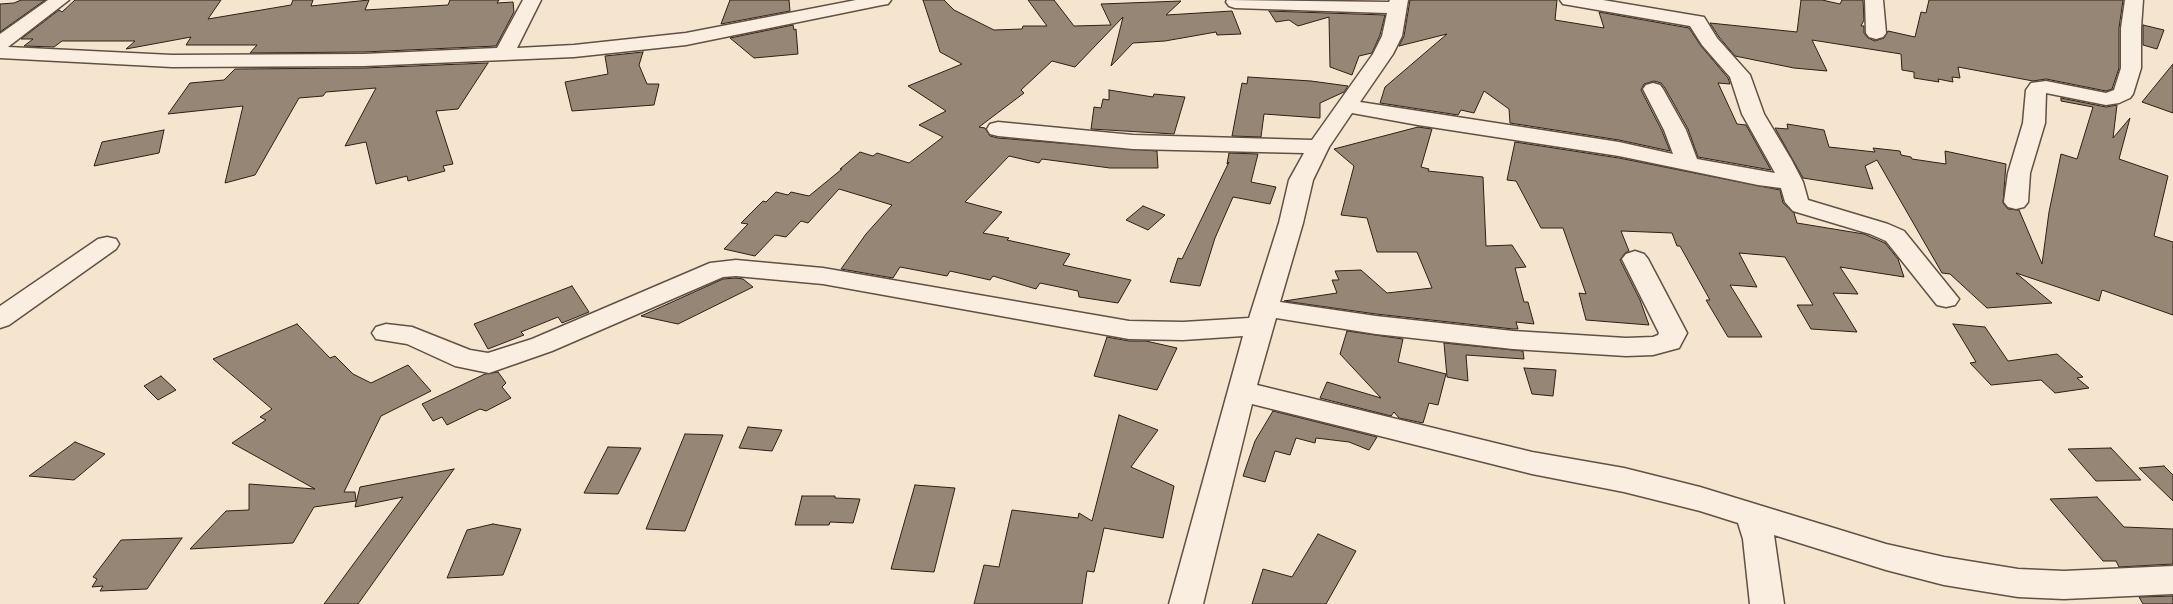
<!DOCTYPE html>
<html>
<head>
<meta charset="utf-8">
<style>
  body { margin:0 }
  canvas { display:block; background:#f6e5ce }
</style>
</head>
<body>
<canvas width="2173" height="604"></canvas>
<script>
const context = document.querySelector('canvas').getContext('2d');
context.lineJoin = 'round';
function paint(path, color) { context.fillStyle = color; context.fill(path, 'evenodd'); }
const poly = rows => new Path2D(rows.map(r => 'M' + r).join(''));
function strokePath(path, color, width, dash) { context.strokeStyle = color; context.lineWidth = width; context.lineCap = dash ? 'butt' : 'round'; context.setLineDash(dash || []); context.stroke(path); }
const building = poly([
  [21,0,45,0,0,32,0,4,14,3,21,0],
  [75,0,221,0,208,19,291,5,293,0,313,0,311,6,369,0,365,10,448,5,450,0,499,0,497,3,513,2,514,12,496,46,364,52,250,53,257,45,186,45,191,37,126,49,135,41,62,41,54,47,24,46,33,39,21,39,59,10,62,12,75,0],
  [730,0,789,0,790,11,721,24,730,0],
  [923,0,944,0,954,10,994,30,1022,29,1023,26,1047,26,1028,0,1054,0,1074,26,1111,25,1101,4,1181,1,1166,15,1232,11,1241,34,1217,35,1216,32,1165,41,1133,43,1111,66,1123,17,1075,67,1052,61,1021,90,1024,93,979,127,985,128,990,136,998,138,1157,151,1158,168,1110,168,1042,159,1039,163,1009,156,965,202,1002,212,983,233,1009,238,1007,240,1070,254,1063,265,1131,280,1118,303,1079,297,1078,291,1040,283,1036,289,993,276,990,280,950,271,947,276,900,267,893,278,841,269,866,234,892,205,839,189,808,223,801,221,786,237,775,235,755,256,724,249,748,224,741,223,763,201,766,202,776,192,788,195,791,192,809,196,842,169,840,169,860,152,873,156,877,153,909,163,943,137,919,125,946,111,908,86,962,64,940,52,923,0],
  [1410,0,1557,0,1555,20,1604,28,1599,12,1689,28,1701,46,1728,78,1730,84,1718,83,1737,124,1746,125,1771,170,1698,157,1688,129,1665,88,1661,83,1654,81,1644,84,1641,90,1662,131,1670,151,1619,140,1510,123,1509,109,1484,91,1474,113,1461,110,1458,115,1380,103,1385,87,1447,34,1399,46,1404,36,1410,0],
  [1801,0,1822,0,1840,4,1842,0,1863,0,1864,20,1861,26,1864,26,1864,33,1868,38,1875,41,1884,38,1888,31,1915,37,1921,12,1926,13,1929,0,2123,0,2119,28,2119,68,2112,89,2106,91,2046,79,2033,81,1958,67,1960,78,1952,77,1953,82,1938,79,1939,82,1914,78,1914,72,1902,70,1901,54,1812,40,1827,71,1794,68,1735,56,1719,37,1710,23,1797,32,1801,0],
  [1269,11,1385,15,1380,35,1372,53,1359,56,1352,75,1330,67,1329,17,1298,26,1289,20,1276,22,1269,11],
  [793,25,794,30,796,29,798,54,754,58,730,38,793,25],
  [2143,25,2164,30,2157,49,2143,45,2143,25],
  [643,52,639,65,647,84,659,84,654,105,572,111,565,82,608,74,605,56,643,52],
  [488,63,458,109,436,111,453,164,443,166,445,171,408,181,407,176,376,184,366,142,345,146,376,88,326,92,323,96,299,98,255,175,225,183,243,106,168,114,190,83,224,80,235,69,364,68,488,63],
  [2173,64,2173,113,2142,102,2173,64],
  [1248,77,1311,81,1348,86,1344,92,1320,103,1320,118,1264,114,1261,137,1232,136,1242,83,1247,84,1248,77],
  [1109,90,1153,97,1154,94,1185,97,1174,134,1091,129,1094,107,1101,108,1103,99,1109,100,1109,90],
  [2061,98,2106,107,2117,105,2113,138,2130,118,2119,159,2168,176,2154,236,2173,242,2173,315,2102,290,2099,301,2016,273,2052,303,1987,308,1950,274,1942,273,1877,160,1865,166,1873,189,1803,178,1775,128,1788,129,1787,124,1824,130,1829,147,1875,152,1873,148,1900,151,1901,155,1911,157,1912,159,1946,164,1945,151,2006,164,2003,203,2008,209,2019,210,2042,264,2049,212,2061,154,2077,159,2093,107,2061,101,2061,98],
  [1418,127,1432,129,1421,167,1429,169,1428,171,1483,177,1486,246,1512,245,1526,267,1515,268,1524,302,1528,302,1534,324,1516,322,1518,329,1513,329,1376,314,1284,301,1337,293,1332,280,1339,280,1335,271,1361,270,1387,293,1432,288,1417,252,1377,252,1367,218,1341,215,1354,166,1334,149,1418,127],
  [164,130,159,153,94,166,102,142,164,130],
  [1515,142,1619,158,1780,190,1783,203,1794,213,1797,223,1864,234,1885,243,1898,259,1904,277,1840,267,1858,294,1833,293,1857,332,1811,329,1797,305,1813,305,1785,257,1739,253,1757,287,1730,285,1762,337,1728,337,1706,300,1710,300,1680,246,1677,246,1672,233,1621,231,1629,251,1625,253,1620,260,1640,300,1649,325,1586,320,1579,293,1586,294,1563,228,1541,228,1516,181,1507,180,1515,142],
  [1229,153,1258,154,1251,182,1276,187,1270,204,1233,197,1215,238,1200,286,1170,282,1178,258,1182,259,1229,162,1227,164,1229,153],
  [1143,206,1165,215,1148,230,1126,220,1143,206],
  [736,278,743,279,753,287,678,324,641,316,723,279,736,278],
  [572,286,589,312,562,323,558,317,521,332,524,335,488,349,474,324,572,286],
  [297,324,330,358,335,356,353,374,371,383,408,365,431,391,381,416,344,492,355,492,356,501,314,507,293,543,190,549,226,511,249,510,249,484,315,489,232,443,266,420,260,417,272,409,213,359,297,324],
  [1953,324,1985,327,2008,361,2057,354,2083,377,2077,378,2089,388,2055,393,2041,380,1991,385,1970,363,1976,362,1953,324],
  [1347,331,1403,339,1398,362,1446,374,1438,405,1429,403,1423,423,1399,418,1394,412,1391,416,1320,398,1327,382,1381,398,1340,354,1347,331],
  [1107,337,1129,341,1146,341,1177,348,1157,390,1094,376,1107,337],
  [1444,343,1523,351,1524,359,1466,355,1468,381,1447,377,1444,343],
  [1524,368,1556,370,1553,396,1532,394,1524,368],
  [498,372,506,383,502,387,511,398,486,411,480,409,447,425,442,417,433,421,422,404,485,374,498,372],
  [161,376,176,390,158,400,144,386,161,376],
  [1273,411,1377,437,1369,450,1349,442,1316,438,1315,443,1296,438,1290,455,1275,451,1265,482,1243,476,1255,441,1273,411],
  [1119,415,1158,430,1131,467,1174,486,1163,538,1104,528,1094,572,1087,571,1082,604,974,604,984,565,999,567,1012,510,1078,518,1079,513,1092,521,1119,415],
  [748,427,782,430,772,451,739,448,748,427],
  [685,434,723,435,685,531,646,529,685,434],
  [75,442,105,454,74,480,29,476,75,442],
  [608,447,641,448,618,494,584,493,608,447],
  [2111,448,2141,480,2096,481,2068,449,2111,448],
  [2164,466,2173,475,2173,501,2139,468,2164,466],
  [454,469,358,604,324,604,403,497,355,507,360,487,454,469],
  [915,485,955,488,934,572,891,569,915,485],
  [802,496,835,496,835,498,860,499,853,523,830,522,829,525,795,525,802,496],
  [2097,497,2124,527,2173,529,2173,564,2119,567,2116,561,2103,561,2050,499,2097,497],
  [493,524,521,529,503,575,447,578,467,530,493,524],
  [1318,534,1356,551,1326,604,1252,604,1263,569,1292,577,1318,534],
  [182,538,147,589,100,591,103,586,92,587,97,579,93,577,121,540,182,538],
  [2173,596,2173,604,2143,604,2139,597,2173,596]
]);
paint(building, '#968676');
strokePath(building, '#2e2016', 1);
const street = poly([
  [48,0,69,0,8,47,172,55,364,54,497,48,523,0,541,0,517,48,574,45,686,33,856,0,891,0,888,4,882,5,686,45,574,57,364,66,172,67,0,58,0,34,48,0],
  [1227,0,1389,2,1390,0,1408,0,1402,36,1393,54,1360,102,1619,142,1673,154,1664,130,1643,89,1646,85,1653,83,1660,85,1663,89,1686,130,1697,159,1775,173,1742,114,1730,77,1702,45,1690,26,1569,5,1563,4,1560,0,1603,0,1704,17,1717,38,1750,75,1764,114,1791,159,1803,182,1808,200,1888,224,1904,231,1959,299,1955,305,1946,307,1937,305,1886,241,1870,234,1793,211,1785,202,1781,188,1758,185,1619,156,1418,125,1352,113,1329,147,1313,180,1303,223,1280,302,1376,316,1513,331,1626,338,1653,337,1658,335,1659,333,1622,259,1626,254,1635,251,1644,254,1648,259,1687,333,1679,348,1653,355,1626,356,1513,349,1376,334,1276,318,1257,385,1532,452,1624,468,1700,487,1886,544,1944,557,2018,569,2064,571,2173,566,2173,594,2064,599,2018,597,1944,585,1886,570,1774,535,1784,604,1750,604,1743,539,1738,523,1700,511,1624,492,1532,474,1252,404,1203,604,1169,604,1243,336,1183,340,1129,339,823,284,736,276,723,277,552,351,489,373,455,366,407,344,376,339,372,333,376,327,386,324,412,327,470,350,488,353,532,339,710,263,736,260,823,268,1129,321,1183,322,1249,318,1279,223,1289,180,1304,153,1133,149,998,136,990,134,987,129,990,124,998,122,1133,135,1312,140,1373,54,1382,36,1387,13,1235,8,1229,6,1226,2,1227,0],
  [1865,0,1883,0,1886,33,1883,37,1876,39,1869,37,1866,33,1865,0],
  [2125,0,2143,0,2141,28,2141,68,2133,94,2130,98,2119,103,2106,105,2046,93,2045,123,2030,173,2028,202,2024,207,2016,209,2008,207,2004,202,2008,173,2023,123,2026,90,2031,83,2046,81,2106,93,2114,90,2121,68,2121,28,2125,0],
  [107,237,116,239,119,244,116,249,9,325,0,328,0,306,98,239,107,237]
]);
strokePath(street, '#605144', 3);
paint(street, '#f9eedf');
</script>
</body>
</html>
